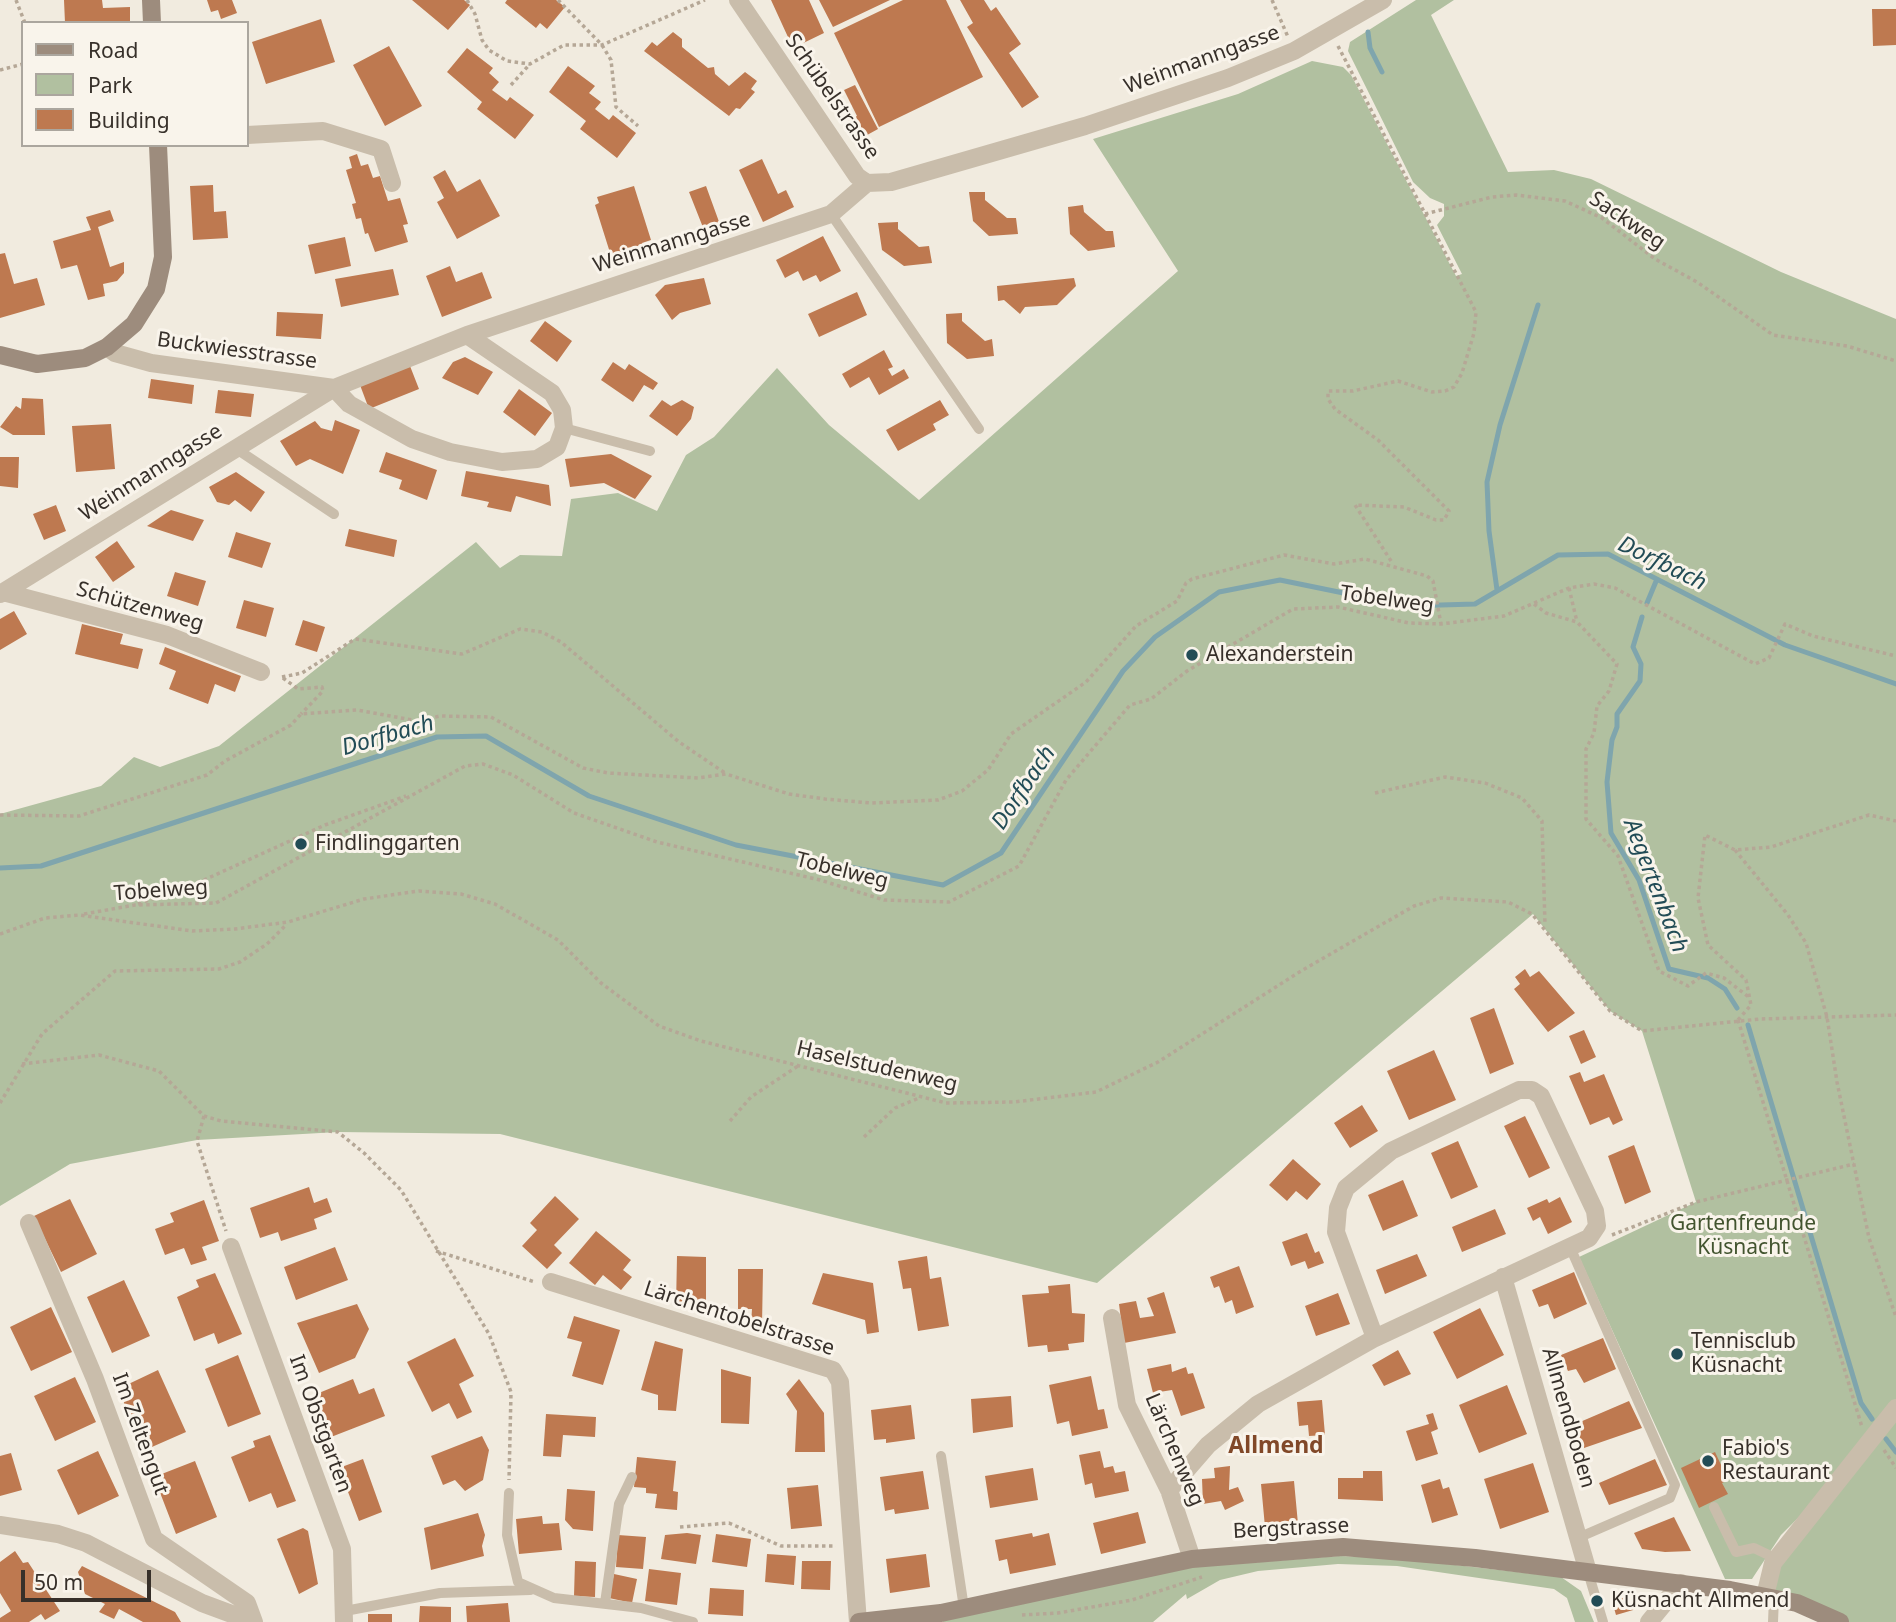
<!DOCTYPE html>
<html>
<head>
<meta charset="utf-8">
<style>
  body { margin:0 }
  #map { position:relative; width:1896px; height:1622px; overflow:hidden; background:#f1ebdf; font-family:"Noto Sans",sans-serif }
  canvas { display:block }
  .legend { position:absolute; left:21px; top:21px; width:228px; height:126px; box-sizing:border-box; background:#f9f4eb; border:2px solid #aba69e; margin:0; padding:9px 12px; list-style:none; font-size:21px; color:#37302a }
  .legend li { display:flex; align-items:center; gap:14px; height:35px }
  .legend b { width:35px; border:2px solid #aba69e }
  .scale { position:absolute; left:21px; top:1570px; width:130px; height:32px; box-sizing:border-box; border:4px solid #37302a; border-top:0; padding-left:9px; font-size:21px; line-height:24px; white-space:nowrap; color:#37302a; -webkit-text-stroke:5px #f9f4eb; paint-order:stroke }
</style>
</head>
<body>
<div id="map">
<canvas width="1896" height="1622"></canvas>
<ul class="legend">
<li><b style="height:9px;background:#9d8c7d"></b>Road</li>
<li><b style="height:19px;background:#b1c0a0"></b>Park</li>
<li><b style="height:19px;background:#be7950"></b>Building</li>
</ul>
<div class="scale">50 m</div>
</div>
<script>
const context = document.querySelector('canvas').getContext('2d');
context.lineJoin = 'round';
function paint(path, color) { context.fillStyle = color; context.fill(path, 'evenodd'); }
const poly = rows => new Path2D(rows.map(r => 'M' + r).join(''));
function strokePath(path, color, width, dash) { context.strokeStyle = color; context.lineWidth = width; context.lineCap = dash ? 'butt' : 'round'; context.setLineDash(dash || []); context.stroke(path); }
function drawText(font, color, halo, rows, align = 'center') {
  context.font = font + ' "Noto Sans",sans-serif'; context.lineWidth = 6; context.setLineDash([]); context.textBaseline = 'middle'; context.strokeStyle = halo; context.fillStyle = color; for (const [text, x, y, turn = 0] of rows) {
    context.save(); context.translate(x, y); context.rotate((+turn || 0) * Math.PI / 180); context.textAlign = isNaN(turn) ? turn : align; if (halo) context.strokeText(text, 0, 0); context.fillText(text, 0, 0); context.restore();
  }
}
paint(poly([
  [1416,0,1454,0,1431,15,1508,172,1554,170,1591,179,1781,272,1896,319,1896,1622,1842,1622,1765,1596,1800,1516,1781,1535,1752,1579,1725,1579,1579,1257,1696,1202,1642,1031,1610,1011,1533,914,1097,1283,500,1134,338,1132,197,1140,70,1164,0,1206,0,814,101,786,134,757,160,767,219,746,476,542,500,568,520,555,562,556,571,499,618,493,657,511,686,455,714,437,777,368,829,425,919,500,1178,271,1093,139,1238,94,1312,61,1343,67,1351,75,1456,276,1462,274,1437,225,1444,216,1444,204,1430,198,1413,182,1348,51,1350,42],
  [1339,1556,1394,1558,1561,1577,1581,1591,1594,1622,1575,1622,1567,1598,1554,1589,1397,1566,1338,1564,1258,1571,1220,1580,1187,1599,1186,1594,1153,1622,943,1622,941,1613,1193,1567]
]), '#b1c0a0');
strokePath(poly([
  [1368,32,1370,48,1382,72],
  [1497,590,1489,531,1487,482,1500,425,1538,305],
  [1647,603,1657,579],
  [1642,617,1633,647,1641,664,1640,681,1617,714,1617,727,1612,740,1607,782,1611,833,1639,880,1669,969,1708,978,1725,989,1737,1008],
  [0,868,41,866,437,737,486,736,589,796,736,845,943,885,1001,853,1123,671,1155,637,1219,592,1280,580,1407,606,1475,604,1558,555,1608,554,1785,645,1896,684],
  [1748,1025,1861,1403,1872,1419],
  [1886,1439,1896,1452]
]), '#7fa5ad', 5);
paint(poly([
  [64,0,102,0,103,8,130,7,130,23,65,23],
  [207,0,232,0,237,13,221,19,218,10,211,12],
  [412,0,464,0,470,5,448,30],
  [507,0,556,0,565,7,547,29,540,23,536,28,505,3],
  [771,0,809,0,824,33,793,48],
  [819,0,890,0,833,27],
  [903,0,946,0,983,77,879,127,834,33],
  [960,0,984,0,991,11,996,7,1021,44,1009,53,1039,97,1022,108,967,27,973,23],
  [1872,9,1896,9,1896,45,1873,46],
  [321,19,335,62,266,84,252,42],
  [673,32,682,39,682,47,708,68,714,67,715,74,729,86,745,72,757,81,751,89,755,92,740,109,736,108,729,116,644,51,652,42,657,46],
  [389,46,422,106,385,126,353,65],
  [467,48,493,68,489,73,499,82,492,90,507,101,510,97,534,115,515,139,477,109,482,102,447,72],
  [568,66,595,86,589,93,601,102,595,109,609,120,613,115,636,133,617,158,580,129,586,121,549,92],
  [855,85,878,129,858,140,848,121,857,116,844,90],
  [357,154,361,166,368,164,373,178,380,176,388,201,400,198,408,224,403,225,408,242,375,252,368,233,365,234,361,218,356,219,352,204,356,203,346,170,352,168,349,157],
  [762,159,778,194,786,190,794,207,763,222,739,170],
  [445,170,457,192,480,179,500,216,457,239,437,202,444,198,433,177],
  [213,185,214,212,226,211,228,238,193,240,190,186],
  [634,186,651,240,642,243,644,249,612,259,595,205,599,203,597,197],
  [706,186,722,230,706,235,689,192],
  [969,192,985,192,985,200,1007,218,1016,218,1018,234,989,236,973,221],
  [1083,205,1084,212,1106,231,1113,231,1115,247,1088,251,1070,234,1068,207],
  [110,210,114,221,98,227,110,267,124,262,124,273,117,281,103,284,105,296,88,300,77,265,61,269,53,241,91,230,86,217],
  [898,222,898,229,919,247,929,246,932,263,904,266,882,250,878,223],
  [823,236,841,271,820,282,816,275,803,281,798,271,785,278,776,260],
  [345,237,351,266,315,274,308,245],
  [5,253,14,284,37,278,45,305,0,318,0,254],
  [450,266,456,282,482,272,492,298,442,317,426,276],
  [393,269,399,295,341,307,335,279],
  [704,278,711,304,680,313,672,320,655,295,665,285],
  [1074,278,1076,286,1057,305,1025,307,1020,314,1004,300,998,301,997,286],
  [857,292,867,315,819,337,808,314],
  [277,312,323,314,321,339,276,336],
  [962,313,962,321,985,341,992,339,994,356,967,359,947,343,946,314],
  [545,321,572,341,557,362,530,341],
  [884,350,893,367,888,369,892,376,904,369,909,378,879,395,869,377,850,388,842,374],
  [465,357,493,372,478,395,442,378,453,362],
  [613,362,625,370,629,364,658,383,653,390,644,385,633,402,601,380],
  [410,366,419,389,369,409,360,385],
  [151,379,194,385,192,404,148,398],
  [519,389,552,413,535,436,503,412],
  [218,390,254,394,251,417,215,413],
  [22,398,43,399,45,435,13,435,0,427,16,406,21,409],
  [662,400,671,406,682,400,694,407,691,419,677,436,649,416],
  [940,400,949,415,933,424,936,430,898,451,886,430],
  [335,420,360,430,343,474,310,459,296,466,280,441,315,421,321,428,332,431],
  [111,424,115,469,76,472,72,426],
  [386,452,437,470,427,500,399,489,402,480,379,472],
  [611,454,652,476,635,499,604,483,570,487,565,459],
  [0,457,19,457,18,488,0,486],
  [466,471,549,485,551,506,516,496,511,512,487,507,489,502,461,496],
  [236,472,265,492,251,512,235,500,229,505,217,502,209,487],
  [56,505,66,531,44,540,33,514],
  [171,510,204,520,193,541,147,526],
  [349,529,397,540,394,557,345,546],
  [236,532,271,543,262,568,228,557],
  [117,541,135,567,113,582,95,557],
  [175,572,206,581,198,606,167,596],
  [244,600,274,608,266,637,236,628],
  [14,611,27,634,0,650,0,619],
  [303,620,325,627,317,652,295,645],
  [82,624,123,634,120,644,143,649,138,669,75,654],
  [165,647,241,676,235,692,215,684,208,704,169,689,176,671,159,664],
  [1525,969,1530,977,1539,971,1575,1013,1548,1032,1514,989,1520,984,1515,977],
  [1494,1008,1514,1064,1490,1074,1470,1018],
  [1584,1030,1596,1057,1581,1064,1569,1036],
  [1434,1050,1456,1100,1409,1120,1387,1071],
  [1580,1072,1584,1082,1604,1074,1623,1120,1613,1125,1609,1117,1590,1125,1569,1076],
  [1362,1105,1378,1131,1350,1148,1334,1123],
  [1525,1116,1550,1168,1529,1178,1504,1126],
  [1458,1141,1478,1187,1451,1199,1431,1153],
  [1634,1145,1651,1192,1625,1204,1608,1156],
  [1293,1159,1321,1184,1307,1200,1296,1191,1287,1201,1269,1185],
  [1403,1180,1418,1216,1383,1231,1368,1195],
  [309,1187,314,1203,327,1198,332,1212,314,1219,317,1229,281,1241,278,1232,260,1238,250,1208],
  [555,1196,579,1219,554,1245,562,1253,547,1269,522,1246,537,1230,530,1223],
  [1560,1197,1572,1222,1548,1234,1540,1217,1533,1221,1527,1208,1547,1199,1549,1203],
  [70,1199,97,1254,61,1272,34,1216],
  [204,1200,219,1241,202,1247,207,1260,191,1265,184,1248,165,1255,155,1229,174,1222,170,1213],
  [1495,1209,1506,1234,1462,1252,1452,1227],
  [596,1231,631,1260,623,1270,632,1277,621,1290,603,1275,595,1285,569,1263],
  [1307,1233,1315,1253,1319,1251,1324,1263,1308,1269,1305,1261,1291,1266,1282,1242],
  [335,1247,348,1280,296,1300,284,1267],
  [1417,1254,1427,1276,1385,1294,1376,1270],
  [677,1256,706,1257,706,1307,676,1306],
  [927,1256,930,1279,941,1277,949,1326,918,1331,911,1288,903,1289,898,1261],
  [1239,1266,1254,1307,1236,1314,1232,1300,1225,1303,1219,1286,1214,1288,1210,1277],
  [738,1269,763,1269,762,1325,751,1325,752,1309,738,1309],
  [1574,1272,1587,1304,1554,1319,1548,1304,1539,1307,1532,1290],
  [215,1273,242,1334,218,1344,214,1333,194,1341,177,1297,199,1287,196,1280],
  [823,1273,873,1283,879,1332,867,1334,865,1320,812,1304],
  [124,1280,150,1336,112,1353,87,1297],
  [1070,1284,1072,1313,1085,1314,1084,1342,1068,1344,1069,1350,1048,1352,1047,1345,1028,1347,1022,1295,1049,1293,1048,1286],
  [1164,1292,1176,1333,1124,1343,1119,1304,1136,1301,1140,1318,1154,1316,1147,1298],
  [1338,1293,1350,1324,1316,1336,1305,1306],
  [357,1304,369,1329,355,1358,319,1373,297,1323],
  [51,1307,72,1352,31,1371,10,1327],
  [1480,1308,1504,1355,1457,1379,1433,1332],
  [574,1316,620,1330,603,1385,572,1376,582,1342,567,1338],
  [455,1338,474,1376,459,1384,472,1412,457,1419,449,1403,432,1412,407,1362],
  [1603,1338,1616,1369,1584,1383,1576,1369,1568,1371,1561,1355],
  [655,1341,683,1349,676,1411,658,1410,658,1395,641,1390],
  [1398,1350,1411,1374,1384,1386,1372,1365],
  [238,1355,261,1414,228,1427,205,1369],
  [1171,1364,1172,1372,1186,1367,1188,1374,1193,1373,1205,1408,1181,1416,1172,1390,1153,1393,1147,1369],
  [721,1369,751,1377,749,1424,721,1423],
  [158,1370,186,1432,145,1450,118,1389],
  [1091,1376,1098,1410,1104,1409,1108,1428,1072,1436,1069,1421,1057,1424,1049,1385],
  [75,1377,96,1422,55,1441,34,1396],
  [353,1379,359,1394,374,1388,385,1416,331,1437,314,1395],
  [799,1379,824,1413,825,1452,795,1452,797,1411,786,1394],
  [1507,1385,1527,1434,1479,1453,1459,1405],
  [1011,1396,1013,1427,973,1433,971,1399],
  [1322,1400,1325,1435,1309,1436,1308,1425,1299,1426,1297,1402],
  [1629,1401,1642,1428,1584,1448,1573,1425],
  [911,1405,915,1439,886,1443,886,1439,874,1440,871,1410],
  [1433,1413,1438,1429,1431,1432,1438,1454,1416,1461,1406,1431,1429,1424,1426,1415],
  [546,1414,596,1417,595,1437,563,1435,561,1457,543,1456],
  [270,1435,296,1501,277,1508,271,1493,249,1502,231,1457,255,1447,253,1441],
  [482,1436,489,1450,483,1480,465,1491,455,1480,443,1485,431,1456],
  [98,1451,119,1496,78,1515,57,1470],
  [1100,1451,1104,1468,1113,1466,1115,1473,1125,1471,1129,1491,1095,1498,1092,1483,1085,1485,1079,1455],
  [1715,1452,1728,1480,1722,1483,1728,1494,1699,1508,1681,1468],
  [11,1453,22,1490,0,1496,0,1456],
  [637,1457,676,1461,673,1491,678,1492,677,1510,655,1508,657,1494,646,1493,646,1488,634,1487],
  [363,1459,382,1512,359,1521,339,1468],
  [1655,1459,1667,1485,1609,1505,1599,1483],
  [195,1461,217,1517,176,1534,154,1477],
  [1533,1463,1549,1512,1500,1529,1484,1479],
  [1230,1466,1229,1490,1238,1487,1244,1501,1225,1510,1221,1501,1203,1504,1202,1479,1215,1478,1214,1468],
  [1033,1468,1038,1500,990,1508,985,1476],
  [923,1471,929,1509,895,1514,894,1509,885,1511,880,1477],
  [1363,1471,1382,1471,1383,1501,1338,1499,1338,1478,1363,1478],
  [1440,1479,1443,1489,1449,1487,1458,1515,1432,1523,1421,1485],
  [1294,1481,1298,1524,1265,1527,1261,1484],
  [818,1485,822,1526,791,1529,787,1488],
  [567,1489,595,1491,593,1531,573,1529,565,1520],
  [1138,1512,1146,1543,1101,1554,1093,1523],
  [478,1513,485,1535,482,1546,484,1556,431,1570,424,1528],
  [542,1516,543,1524,559,1523,562,1550,519,1554,516,1519],
  [1674,1517,1691,1551,1665,1552,1642,1549,1634,1533],
  [303,1528,308,1531,318,1584,299,1594,277,1539],
  [687,1533,701,1535,696,1564,661,1559,665,1535],
  [1032,1533,1033,1537,1049,1533,1056,1565,1010,1574,1007,1559,999,1561,995,1540],
  [716,1534,751,1539,747,1567,712,1562],
  [618,1535,646,1537,643,1569,616,1567],
  [15,1551,23,1563,28,1562,60,1611,45,1620,41,1614,29,1622,0,1622,0,1618,11,1611,0,1593,0,1562],
  [767,1554,796,1556,794,1585,765,1582],
  [926,1554,930,1587,890,1593,886,1559],
  [575,1561,596,1562,595,1597,574,1596],
  [802,1561,831,1561,830,1590,801,1589],
  [82,1566,175,1612,181,1622,143,1622,119,1609,114,1619,99,1612,105,1604,85,1594,78,1572],
  [649,1569,681,1573,677,1605,645,1601],
  [614,1574,637,1579,632,1603,609,1598],
  [710,1588,744,1590,743,1616,708,1614],
  [1636,1594,1640,1608,1616,1615,1612,1601],
  [508,1603,510,1622,467,1622,466,1606],
  [420,1606,451,1607,451,1622,419,1622],
  [368,1614,392,1614,392,1622,368,1622]
]), '#be7950');
strokePath(poly([
  [16,0,25,23],
  [467,0,475,14,482,40,489,50,507,61,530,64,564,45,602,45,705,0],
  [558,0,602,45,611,60,616,107,638,126],
  [1272,0,1288,37],
  [1338,46,1476,312,1474,333,1462,373,1454,387,1445,391,1432,392,1398,381,1353,391,1328,391,1328,399,1335,409,1378,440,1449,511,1444,520,1436,520,1404,507,1355,505,1393,564],
  [0,70,23,64],
  [511,85,530,64],
  [1425,214,1492,197,1516,195,1565,201,1602,218,1655,259,1697,282,1773,335,1847,346,1896,361],
  [1569,588,1577,622],
  [1534,604,1546,613,1577,622,1617,664,1609,691,1597,706,1594,733,1586,749,1586,819,1618,856,1659,971,1688,986,1706,973,1724,978,1750,998],
  [282,677,302,673,355,639,462,654,520,629,542,632,561,642,679,742,725,773],
  [283,678,298,689,322,687,323,691,301,714],
  [1375,793,1445,777,1485,783,1522,798,1542,821,1545,925],
  [0,815,79,816,207,775,225,761,291,725,301,714,357,710,418,721,440,716,491,717,583,768,608,773,698,778,726,774,789,794,825,799,871,803,938,800,962,791,988,770,1011,734,1086,682,1136,626,1177,601,1186,583,1192,579,1284,555,1334,564,1365,559,1427,576,1433,581,1441,624],
  [1735,850,1788,915,1806,943,1827,1017,1837,1082,1869,1238,1896,1317],
  [138,904,204,880,325,825,406,796],
  [84,914,135,905,216,903,465,766,483,764,513,775,574,813,657,842,820,880,884,900,949,902,1019,866,1066,780,1130,705,1151,699,1187,671,1293,609,1338,607,1409,623,1441,624,1504,616,1569,588,1594,584,1615,588,1755,664,1769,658,1785,624,1813,636,1896,656],
  [0,934,45,918,79,915,192,931,235,929,288,922,364,899,419,891,461,894,495,904,558,940,601,983,659,1026,701,1041,946,1103,1014,1102,1096,1092,1158,1062,1301,971,1414,906,1441,898,1508,902,1532,914,1610,1011,1642,1031,1760,1019,1896,1015],
  [1738,1020,1862,1427],
  [1738,1020,1751,1005,1746,980,1708,945,1698,898,1705,835,1735,850,1771,847,1869,815,1896,821],
  [22,1064,99,1055,159,1071,204,1116,221,1121,338,1132,364,1153,401,1190,489,1334,511,1392,509,1480],
  [0,1103,42,1034,115,971,219,969,240,962,267,944,287,924],
  [204,1116,197,1141,226,1231],
  [730,1121,751,1097,798,1066],
  [864,1137,895,1108,919,1098],
  [1612,1235,1696,1202,1854,1164],
  [436,1251,535,1282],
  [1884,1450,1896,1468],
  [680,1527,729,1523,781,1546,836,1546],
  [1022,1615,1058,1613,1132,1600,1202,1577]
]), '#b5a796', 3.5, [3.5, 3.5]);
strokePath(poly([
  [831,214,979,429],
  [564,428,650,451],
  [235,448,334,514],
  [1570,1247,1675,1485,1670,1498,1580,1537],
  [941,1456,964,1608],
  [509,1493,507,1535,518,1582,554,1598,641,1608,693,1622],
  [1714,1507,1736,1552,1754,1548,1777,1559],
  [1588,1572,1603,1622],
  [605,1603,619,1504,632,1477],
  [345,1611,440,1593,530,1590],
  [1773,1622,1774,1598]
]), '#c9bdab', 10);
strokePath(poly([
  [738,0,857,176,867,183],
  [247,135,323,131,381,149,392,183],
  [107,347,115,353,151,363,334,388,349,404,412,439,450,452,502,462,537,459,557,447,564,428,562,410,552,393,467,335],
  [3,592,167,635,261,672],
  [0,594,334,388,467,335,831,214,867,183,891,182,1085,126,1228,78,1294,51,1383,0],
  [1519,1090,1532,1090,1541,1096,1595,1211,1597,1226,1589,1238,1375,1338,1336,1232,1338,1208,1346,1188,1391,1151,1519,1090],
  [29,1223,95,1379,154,1539,247,1603,254,1622],
  [231,1247,342,1549,344,1622],
  [1503,1277,1588,1572],
  [551,1282,833,1370,840,1382,858,1622],
  [1112,1318,1127,1405,1169,1490,1192,1559],
  [1169,1490,1208,1445,1258,1404,1375,1338],
  [0,1525,58,1534,86,1543,202,1603,253,1622],
  [1765,1596,1773,1563,1896,1408],
  [1649,1622,1681,1583]
]), '#c9bdab', 18);
strokePath(poly([
  [151,0,152,23],
  [0,355,37,364,85,358,107,347,134,324,156,289,163,257,158,145],
  [859,1622,941,1613,1192,1559,1343,1547,1475,1558,1730,1590,1797,1603,1840,1622]
]), '#9d8c7d', 18);
for (const [x, y, r, color] of [
  [1192,655,7,"#224c56"],
  [301,844,7,"#224c56"],
  [1677,1354,7,"#224c56"],
  [1708,1461,7,"#224c56"],
  [1597,1601,7,"#224c56"]
]) { const dot = new Path2D(); dot.arc(x, y, r, 0, 2 * Math.PI); context.fillStyle = color; context.fill(dot); strokePath(dot, '#f9f4eb', 2.5); }
drawText('21px', '#37302a', '#f9f4eb', [
  ["Weinmanngasse",1202,60,-20],
  ["Schübelstrasse",832,97,55],
  ["Sackweg",1627,221,34],
  ["Weinmanngasse",672,243,-17],
  ["Buckwiesstrasse",237,351,8],
  ["Weinmanngasse",151,473,-32],
  ["Tobelweg",1387,600,8],
  ["Schützenweg",140,607,16],
  ["Tobelweg",842,871,14],
  ["Tobelweg",161,891,-4],
  ["Haselstudenweg",877,1067,13],
  ["Lärchentobelstrasse",739,1319,18],
  ["Allmendboden",1568,1418,74],
  ["Im Obstgarten",320,1424,70],
  ["Im Zeltengut",140,1434,70],
  ["Lärchenweg",1174,1450,67],
  ["Bergstrasse",1291,1529,-3]
]);
drawText('21px', '#37302a', '#f9f4eb', [
  ["Alexanderstein",1206,655],
  ["Findlinggarten",315,844],
  ["Tennisclub",1691,1342],
  ["Küsnacht",1691,1366],
  ["Fabio's",1722,1449],
  ["Restaurant",1722,1473],
  ["Küsnacht Allmend",1611,1601]
], 'left');
drawText('21px', '#42542f', '#f9f4eb', [
  ["Gartenfreunde",1743,1224],
  ["Küsnacht",1743,1248]
]);
drawText('italic 23px', '#224c56', '#f9f4eb', [
  ["Dorfbach",1662,564,26],
  ["Dorfbach",388,736,-16],
  ["Dorfbach",1024,788,-56],
  ["Aegertenbach",1655,886,69]
]);
drawText('bold 23px', '#814828', '#f9f4eb', [
  ["Allmend",1276,1446]
]);
</script>
</body>
</html>
